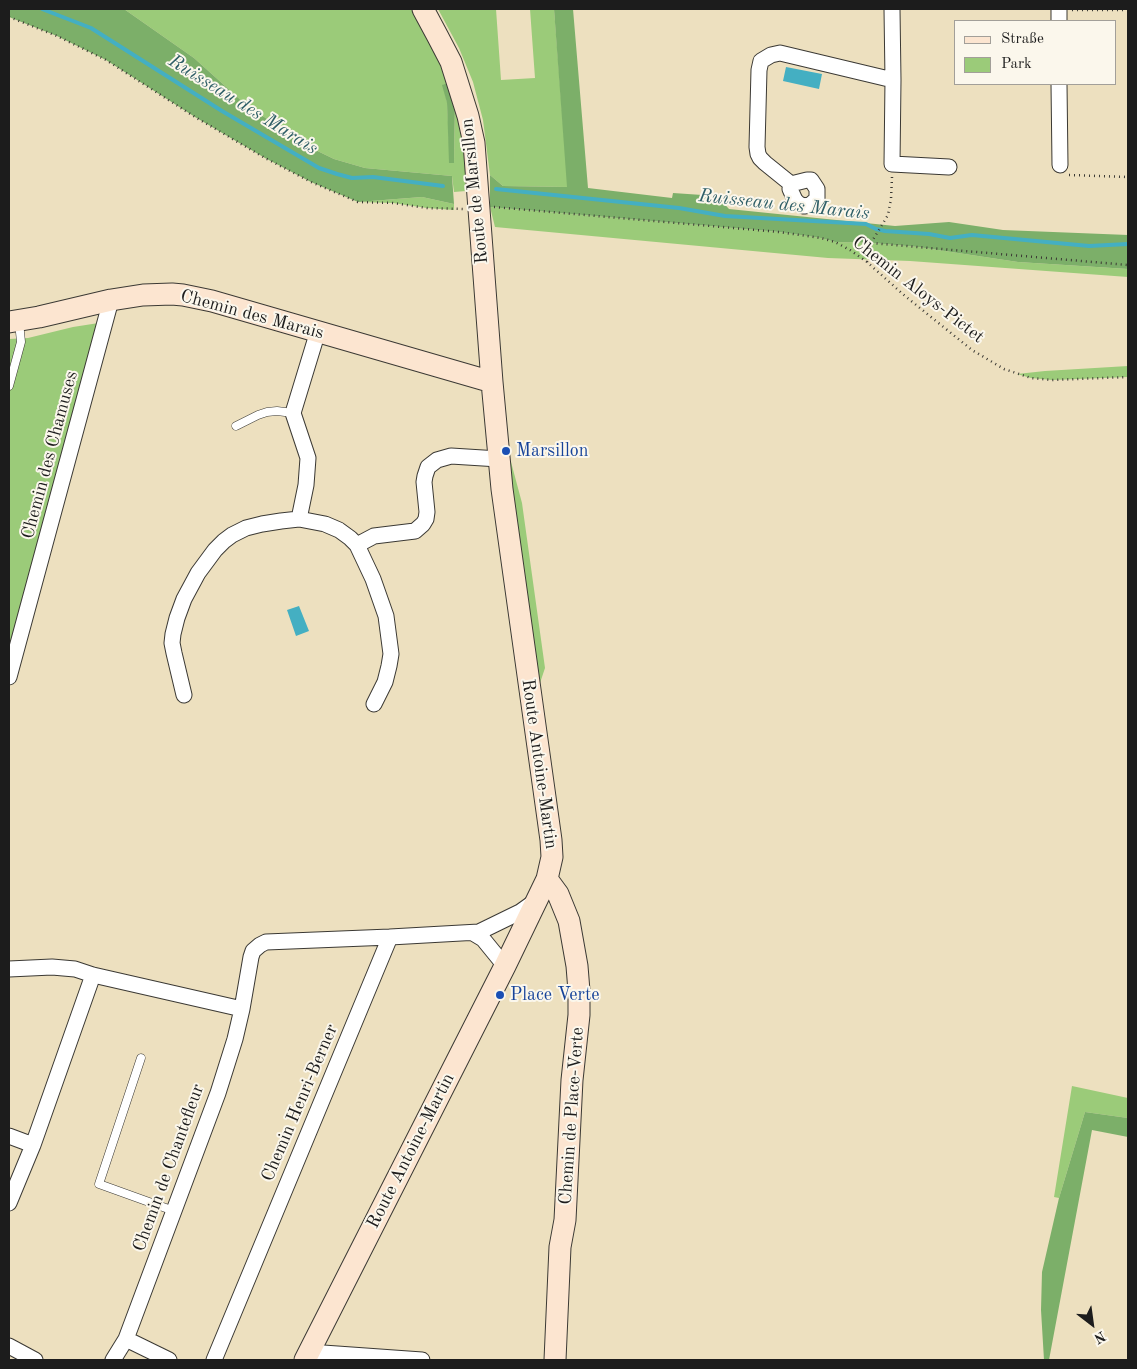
<!DOCTYPE html>
<html>
<head>
<meta charset="utf-8">
<style>
  body { margin:0 }
  #map { position:relative; width:1137px; height:1369px; overflow:hidden; background:#ede0bf; font-family:"Old Standard TT",serif }
  canvas { display:block }
  .frame { position:absolute; inset:0; border:10px solid #1c1c1c; pointer-events:none }
  .legend { position:absolute; left:954px; top:20px; width:162px; height:65px; box-sizing:border-box; background:#fbf7ec; border:1px solid #a29f99; margin:0; padding:6px 9px; list-style:none; font-size:15px; color:#1c1c1c }
  .legend li { display:flex; align-items:center; gap:10px; height:25px }
  .legend b { width:25px; border:1px solid #a29f99 }
  .north { position:absolute; left:1067px; top:1299px; width:50px; height:50px; -webkit-text-stroke:4px #fbf7ec; paint-order:stroke; rotate:150deg; font-size:14px; font-weight:700; line-height:20px; text-align:center; color:#1c1c1c }
  .north::after { content:''; display:block; margin:auto; width:18px; height:22px; background:#1c1c1c; clip-path:polygon(50% 0,100% 100%,50% 72%,0 100%) }
</style>
</head>
<body>
<div id="map">
<canvas width="1137" height="1369"></canvas>
<div class="frame"></div>
<ul class="legend">
<li><b style="height:6px;background:#fce5d0"></b>Straße</li>
<li><b style="height:14px;background:#9bcb79"></b>Park</li>
</ul>
<div class="north">N</div>
</div>
<script>
const context = document.querySelector('canvas').getContext('2d');
context.lineJoin = 'round';
function paint(path, color) { context.fillStyle = color; context.fill(path, 'evenodd'); }
const poly = rows => new Path2D(rows.map(r => 'M' + r).join(''));
function strokePath(path, color, width, dash) { context.strokeStyle = color; context.lineWidth = width; context.lineCap = dash ? 'butt' : 'round'; context.setLineDash(dash || []); context.stroke(path); }
function drawText(font, color, halo, rows, align = 'center') {
  context.font = font + ' "Old Standard TT",serif'; context.lineWidth = 4; context.setLineDash([]); context.textBaseline = 'middle'; context.strokeStyle = halo; context.fillStyle = color; for (const [text, x, y, turn = 0] of rows) {
    context.save(); context.translate(x, y); context.rotate((+turn || 0) * Math.PI / 180); context.textAlign = isNaN(turn) ? turn : align; if (halo) context.strokeText(text, 0, 0); context.fillText(text, 0, 0); context.restore();
  }
}
paint(poly([
  [124,9,414,9,450,82,443,85,447,102,450,163,454,163,455,101,462,123,469,176,465,179,466,191,454,192,452,176,365,168,334,159,303,144,244,103,194,58],
  [438,9,496,9,501,80,535,78,530,9,554,9,568,187,503,186,490,175,483,120,473,82,459,48],
  [422,197,454,204,454,210,427,208,393,203,358,202],
  [490,207,779,232,821,238,835,242,872,243,918,247,1018,262,1128,269,1128,277,910,261,828,258,495,227],
  [105,322,9,667,9,339,28,338,73,327],
  [1128,366,1128,377,1052,380,1031,378,1017,374,1045,371],
  [509,462,511,462,522,503,545,668,540,683,517,526],
  [1072,1086,1128,1098,1128,1118,1085,1112,1059,1198,1054,1197]
]), '#9bcb79');
paint(poly([
  [9,9,124,9,194,58,244,103,303,144,334,159,365,168,452,176,454,204,422,197,358,202,311,182,265,158,195,117,106,60,57,36,9,17],
  [554,9,573,9,588,188,672,198,673,193,717,196,729,209,895,226,949,222,1003,230,1128,235,1128,269,1018,262,918,247,872,243,835,242,821,238,779,232,490,207,490,175,503,186,567,187],
  [450,82,455,101,454,163,449,163,447,103,442,85],
  [1085,1112,1128,1118,1128,1137,1092,1130,1049,1360,1044,1360,1041,1310,1042,1272,1059,1198]
]), '#7caf69');
paint(poly([
  [786,67,822,74,819,89,783,81],
  [299,606,309,631,296,636,287,610]
]), '#44afc2');
strokePath(poly([
  [42,9,91,28,222,111,319,168,337,174,352,178,373,177,443,186],
  [496,189,679,208,725,216,866,224,876,229,885,231,929,234,950,238,972,235,1089,246,1128,244]
]), '#44afc2', 4);
const lane = poly([
  [9,386,21,342,19,322],
  [236,426,258,415,267,412,277,411,293,413],
  [141,1058,99,1184,174,1211]
]);
const street = poly([
  [892,9,893,80,892,164,949,167],
  [1059,9,1059,21],
  [1059,84,1060,165],
  [791,184,807,180,811,180,817,189,817,199,810,205,804,206,799,204,795,200,790,189,791,184,765,163,760,158,758,154,757,147,759,70,761,61,771,55,780,53,893,80],
  [299,519,306,485,308,458,293,413,318,331],
  [357,545,374,536,415,531,423,524,426,519,427,512,424,482,425,476,428,467,437,460,451,456,499,459],
  [9,677,111,300],
  [184,695,174,653,172,643,173,634,177,618,184,599,198,573,215,550,224,541,232,535,246,528,262,524,281,521,299,519,325,524,339,530,350,538,357,545,373,579,386,616,391,654,389,666,385,682,374,704],
  [473,933,483,939,505,966],
  [9,969,52,967,75,969,93,975,242,1009],
  [9,1136,33,1145],
  [9,1203,33,1145,93,975],
  [9,1346,35,1360],
  [309,1352,422,1360],
  [113,1360,126,1339],
  [169,1360,126,1339,218,1093,235,1039,242,1009,251,957,253,951,260,945,266,942,390,937],
  [214,1360,390,937,479,932,520,912,534,902]
]);
const secondary = poly([
  [9,322,39,317,111,300,143,295,172,294,183,295,212,301,492,382],
  [547,879,558,894,569,921,577,966,579,991,579,1015,572,1080,565,1220,560,1247,555,1360],
  [305,1360,505,966,547,879,552,857,551,840,502,489,492,382,474,143,468,116,451,62,438,37,423,9]
]);
strokePath(lane, '#3b3934', 9);
strokePath(street, '#3b3934', 17);
strokePath(secondary, '#3b3934', 23);
strokePath(poly([
  [1072,10,1128,10],
  [9,17,57,36,106,60,195,117,265,158,311,182,358,202,393,203,427,208,464,209],
  [1069,175,1128,177],
  [494,207,779,232,821,238,835,242,850,250,867,262,905,296,972,350,1004,369,1031,378,1052,380,1128,377],
  [871,243,888,215,891,199,892,177],
  [867,262,871,243,1128,265]
]), '#3b3934', 2.5, [1, 4]);
strokePath(lane, '#fff', 8);
strokePath(street, '#fff', 15);
strokePath(secondary, '#fce5d0', 21);
for (const [x, y, r, color] of [
  [506,451,5,"#1a4fb4"],
  [500,995,5,"#1a4fb4"]
]) { const dot = new Path2D(); dot.arc(x, y, r, 0, 2 * Math.PI); context.fillStyle = color; context.fill(dot); strokePath(dot, '#fbf7ec', 2); }
drawText('18px', '#1c1c1c', '#fbf7ec', [
  ["Route de Marsillon",475,191,-96],
  ["Chemin Aloys-Pictet",918,290,38],
  ["Chemin des Marais",252,315,15],
  ["Chemin des Chamuses",50,455,-75],
  ["Route Antoine-Martin",539,764,82],
  ["Chemin Henri-Berner",300,1103,-67],
  ["Chemin de Place-Verte",572,1116,-86],
  ["Route Antoine-Martin",411,1151,-63],
  ["Chemin de Chantefleur",169,1168,-70]
]);
drawText('18px', '#164399', '#fbf7ec', [
  ["Marsillon",516,451],
  ["Place Verte",510,995]
], 'left');
drawText('italic 19px', '#2e5e67', '#fbf7ec', [
  ["Ruisseau des Marais",243,105,32],
  ["Ruisseau des Marais",784,205,6]
]);
</script>
</body>
</html>
